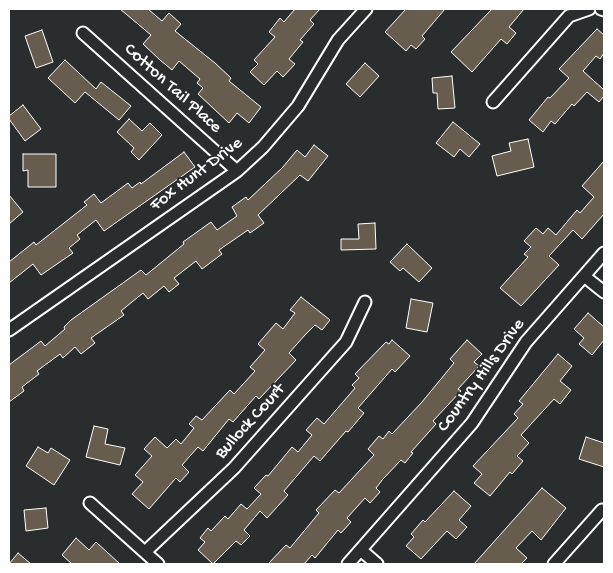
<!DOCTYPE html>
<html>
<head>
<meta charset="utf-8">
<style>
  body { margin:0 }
  #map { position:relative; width:613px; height:573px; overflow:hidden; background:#2a2d2e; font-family:"Gochi Hand",sans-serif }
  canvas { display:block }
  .frame { position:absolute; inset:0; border:10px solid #fff; pointer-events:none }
</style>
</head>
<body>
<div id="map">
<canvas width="613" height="573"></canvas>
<div class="frame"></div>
</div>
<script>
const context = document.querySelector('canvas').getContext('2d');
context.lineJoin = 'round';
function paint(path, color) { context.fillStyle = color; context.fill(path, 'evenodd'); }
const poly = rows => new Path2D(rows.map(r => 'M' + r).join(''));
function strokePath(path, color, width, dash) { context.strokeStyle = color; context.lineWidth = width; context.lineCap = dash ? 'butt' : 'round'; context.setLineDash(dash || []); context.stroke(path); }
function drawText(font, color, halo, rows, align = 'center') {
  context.font = font + ' "Gochi Hand",sans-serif'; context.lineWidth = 4; context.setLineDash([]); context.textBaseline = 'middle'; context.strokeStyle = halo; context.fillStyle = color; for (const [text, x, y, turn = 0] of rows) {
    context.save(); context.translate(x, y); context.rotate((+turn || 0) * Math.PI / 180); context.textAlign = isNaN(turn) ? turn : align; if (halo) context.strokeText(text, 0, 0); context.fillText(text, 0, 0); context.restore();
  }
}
const building = poly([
  [120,9,148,9,162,21,169,13,181,24,175,31,215,63,231,78,229,81,261,107,249,123,237,113,229,123,198,94,203,88,197,83,200,79,179,61,172,70,160,60,143,44,151,35,120,9],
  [295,9,320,9,310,20,314,24,300,40,303,42,289,59,295,64,283,77,277,71,264,85,250,72,258,64,254,60,275,37,269,32,280,18,284,22,295,9],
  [406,9,445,9,422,36,425,39,416,49,411,45,406,51,385,32,406,9],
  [492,9,524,9,509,27,516,33,507,44,501,39,472,72,451,52,492,9],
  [597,29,604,35,604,53,600,59,596,56,583,71,604,90,604,96,599,102,587,92,574,106,572,104,555,124,551,121,543,132,529,120,548,97,550,98,569,78,559,69,597,29],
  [42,30,53,62,36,68,25,36,42,30],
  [65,60,96,89,101,82,131,106,119,120,85,92,75,103,48,78,65,60],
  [365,63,379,76,360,97,346,84,365,63],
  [452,76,455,108,438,109,437,93,433,93,432,78,452,76],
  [23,105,41,129,25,141,9,119,9,116,23,105],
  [129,119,142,131,150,123,162,135,139,160,131,152,134,148,117,132,129,119],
  [453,122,480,144,469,157,460,149,454,157,436,143,453,122],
  [528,139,534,167,497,176,492,156,511,151,509,143,528,139],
  [314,145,328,156,308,181,300,175,258,215,264,223,250,233,248,230,219,250,222,254,202,269,196,261,174,278,179,284,169,292,164,286,148,299,143,293,121,311,124,315,91,338,95,343,81,354,75,347,63,358,60,354,37,371,39,374,22,387,24,391,9,402,9,365,41,341,45,346,65,329,64,327,71,320,141,270,146,275,184,244,183,242,211,222,217,230,237,216,232,207,246,197,248,200,283,167,297,150,305,157,314,145],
  [184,152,195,167,104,231,96,220,77,235,80,239,69,248,73,253,41,275,33,264,9,283,9,262,34,242,36,245,87,205,84,202,94,194,101,203,128,183,132,188,140,182,141,184,184,152],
  [23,154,56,154,56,187,28,187,28,170,23,171,23,154],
  [604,161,604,214,582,239,573,230,549,256,559,265,521,306,500,288,528,257,524,254,531,247,524,241,536,228,543,234,548,228,556,235,577,210,580,213,594,197,582,186,604,161],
  [9,195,23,212,9,224,9,195],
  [375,223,376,249,341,250,341,239,359,239,358,224,375,223],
  [407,244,432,268,419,282,403,268,400,271,390,262,407,244],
  [301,297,330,320,322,330,315,325,305,335,289,353,296,360,259,399,256,396,233,422,229,419,203,451,198,447,182,465,189,472,180,482,176,478,149,509,132,494,143,482,135,475,152,456,144,449,155,437,167,448,176,439,181,444,194,428,189,424,196,416,202,420,230,390,234,394,255,371,250,367,265,350,258,344,276,323,283,329,295,313,290,310,301,297],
  [411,299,433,303,427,332,406,328,411,299],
  [588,313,604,327,604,340,592,355,579,344,584,338,574,329,588,313],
  [392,340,410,356,395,372,392,369,358,408,364,413,348,432,346,431,320,461,314,456,284,491,288,495,267,518,260,511,244,530,250,536,241,545,236,541,213,564,198,550,205,542,200,538,208,528,211,531,225,516,228,519,241,504,247,509,261,494,254,488,266,475,268,476,292,447,298,452,312,435,306,430,317,418,324,424,355,388,352,385,359,378,355,374,386,342,389,344,392,340],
  [467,340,482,354,474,362,479,366,458,389,461,391,433,421,436,424,411,452,413,453,405,463,401,460,383,479,376,488,380,492,370,503,365,498,347,518,351,522,341,533,338,530,315,558,312,555,304,564,268,564,286,545,290,548,319,513,316,510,335,490,339,493,374,455,368,449,379,436,383,439,389,431,392,434,422,402,454,363,450,359,467,340],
  [558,354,572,366,560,381,571,390,560,404,554,399,521,435,529,443,517,456,523,461,512,474,510,472,490,496,474,483,482,474,473,466,518,418,514,414,523,404,519,401,558,354],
  [94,426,108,429,105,444,125,448,120,465,86,457,94,426],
  [586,437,604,443,604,467,579,459,586,437],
  [38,447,48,453,51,448,70,460,54,485,26,466,38,447],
  [542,488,566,508,541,540,532,531,516,548,527,558,521,564,474,564,542,488],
  [454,491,471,506,459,520,467,527,456,539,447,531,421,559,406,546,414,537,411,534,423,520,425,522,454,491],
  [46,508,48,528,26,531,24,510,46,508],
  [76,538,89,550,96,542,120,564,72,564,62,555,76,538],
  [18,553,31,564,9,564,18,553]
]);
paint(building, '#665d4e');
strokePath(building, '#fff', 1);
const street = poly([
  [601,9,604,10],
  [83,33,237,171],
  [493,102,569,16,589,9],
  [584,276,604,292],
  [9,330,237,171,263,147,298,106,338,40,366,9],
  [90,503,158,564],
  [362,551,377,564],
  [145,552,234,468,346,342,365,302],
  [348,564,472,423,526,342,604,253],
  [554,564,602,510]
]);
strokePath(street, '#fff', 15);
strokePath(street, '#2a2d2e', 11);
drawText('18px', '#fff', '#2a2d2e', [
  ["Cotton Tail Place",172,89,42],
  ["Fox Hunt Drive",197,175,-37],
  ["Country Hills Drive",482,376,-54],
  ["Bullock Court",251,422,-48]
]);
</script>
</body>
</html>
